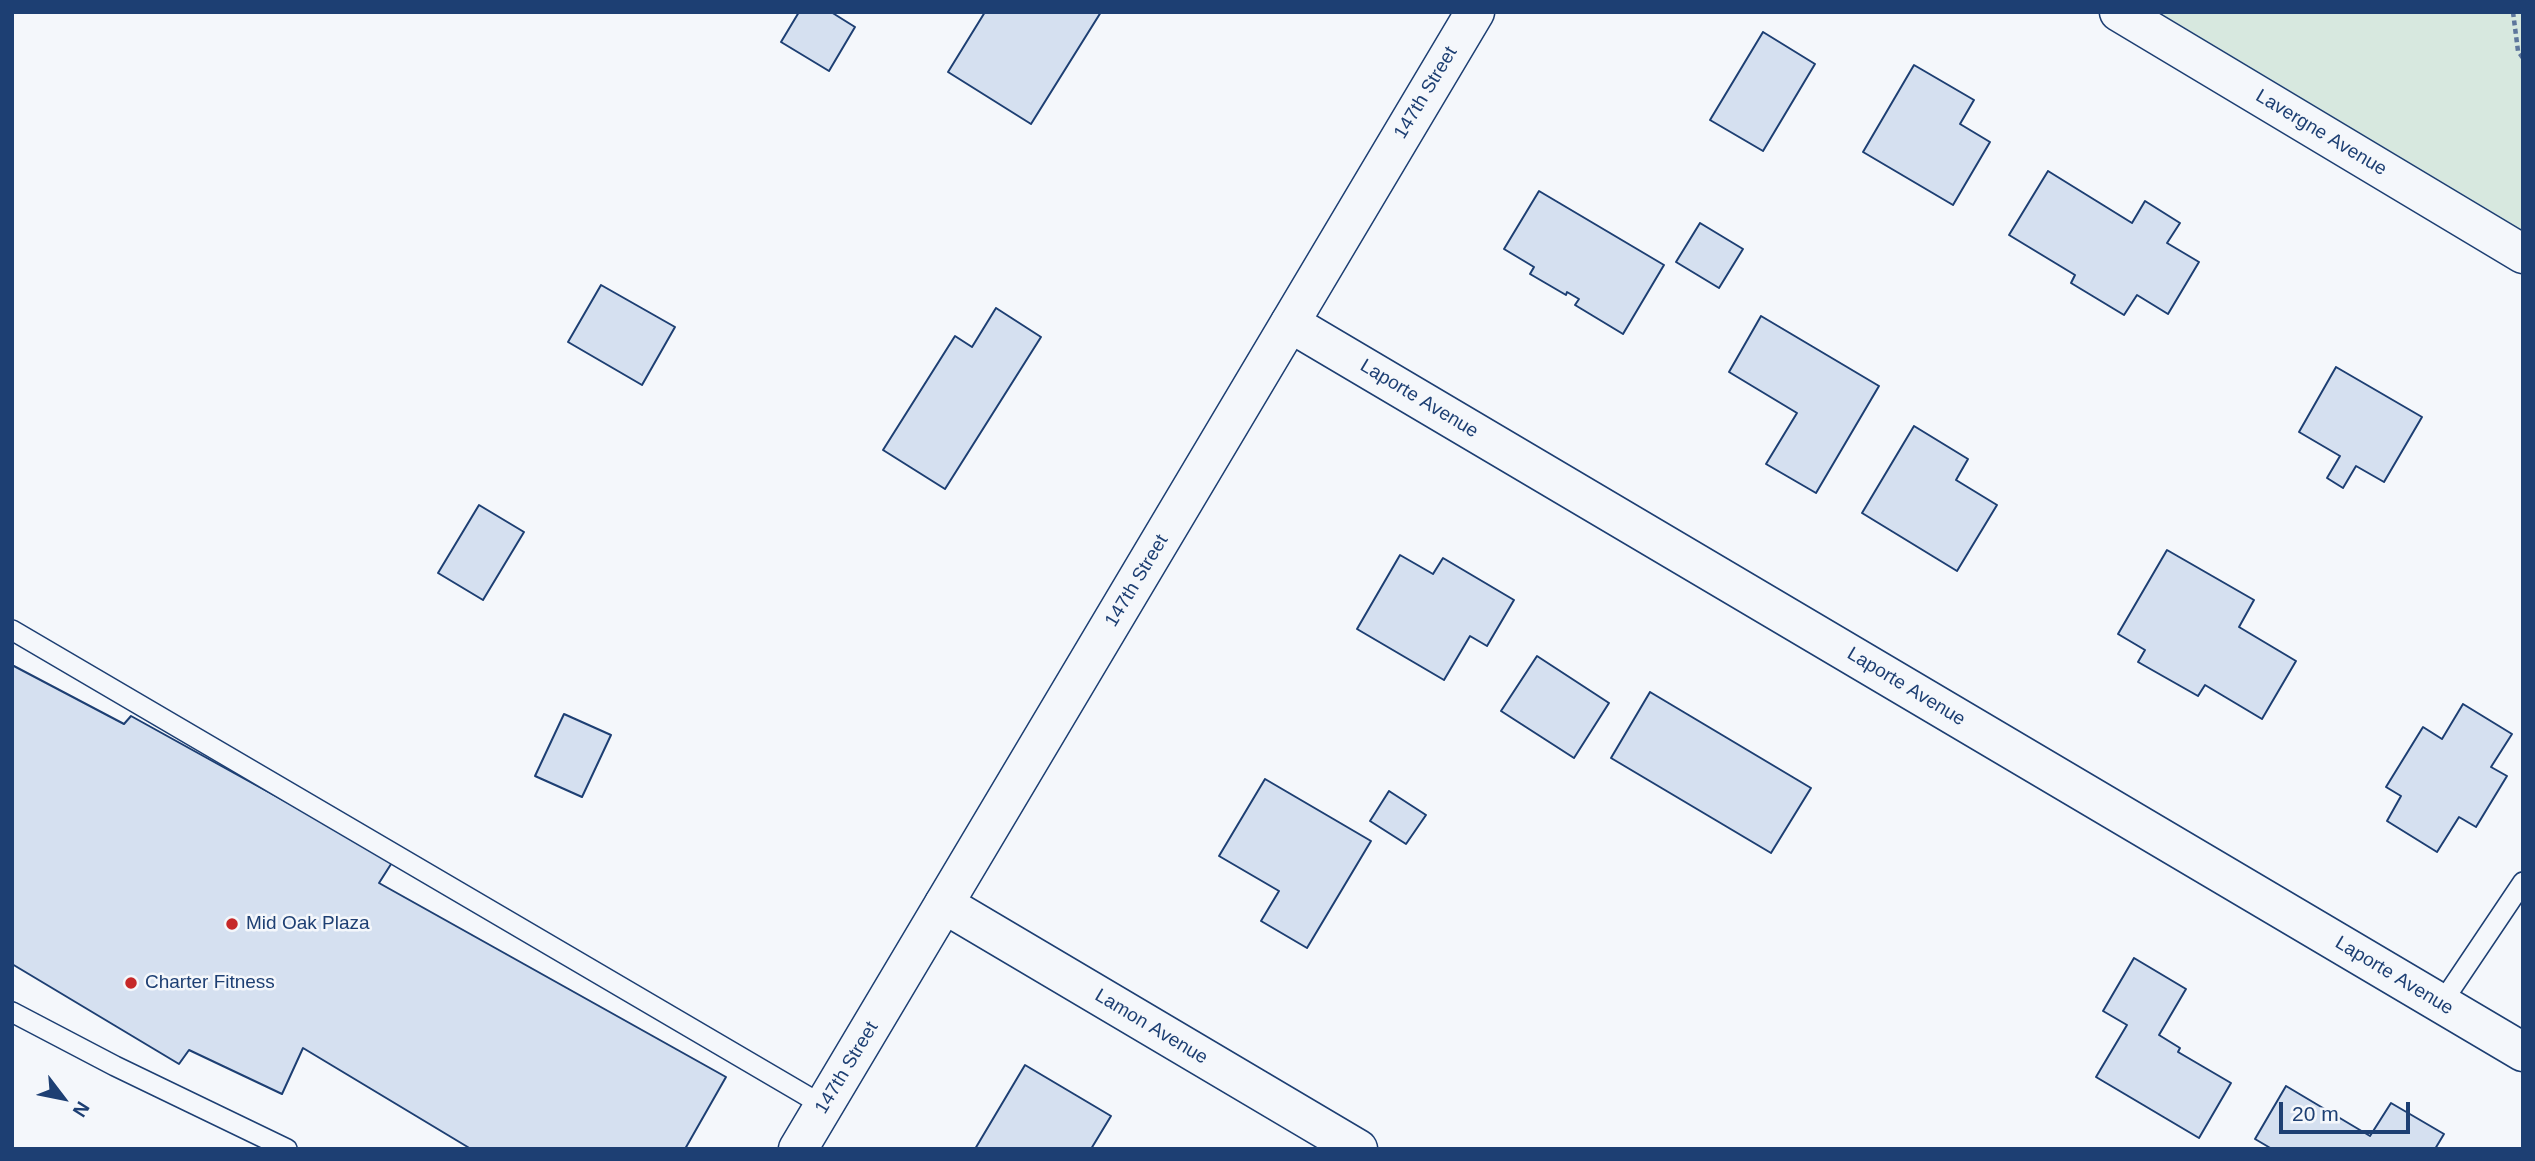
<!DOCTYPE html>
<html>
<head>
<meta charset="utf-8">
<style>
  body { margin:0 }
  #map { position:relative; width:2535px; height:1161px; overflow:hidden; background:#f4f7fb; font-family:Helvetica,sans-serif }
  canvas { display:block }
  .frame { position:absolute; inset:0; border:14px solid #1d3f73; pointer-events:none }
  .north { position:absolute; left:28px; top:1063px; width:70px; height:70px; -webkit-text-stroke:5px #f4f7fb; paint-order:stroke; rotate:122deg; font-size:19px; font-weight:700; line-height:28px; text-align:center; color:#1d3f73 }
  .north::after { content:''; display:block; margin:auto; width:24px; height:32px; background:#1d3f73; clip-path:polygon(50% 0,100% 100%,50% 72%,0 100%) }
  .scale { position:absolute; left:2279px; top:1102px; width:131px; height:32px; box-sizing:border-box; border:4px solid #1d3f73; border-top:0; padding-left:9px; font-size:21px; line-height:24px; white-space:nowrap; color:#1d3f73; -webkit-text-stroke:5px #f4f7fb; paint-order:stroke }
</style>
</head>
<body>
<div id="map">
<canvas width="2535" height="1161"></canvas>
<div class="frame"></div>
<div class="north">N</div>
<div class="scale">20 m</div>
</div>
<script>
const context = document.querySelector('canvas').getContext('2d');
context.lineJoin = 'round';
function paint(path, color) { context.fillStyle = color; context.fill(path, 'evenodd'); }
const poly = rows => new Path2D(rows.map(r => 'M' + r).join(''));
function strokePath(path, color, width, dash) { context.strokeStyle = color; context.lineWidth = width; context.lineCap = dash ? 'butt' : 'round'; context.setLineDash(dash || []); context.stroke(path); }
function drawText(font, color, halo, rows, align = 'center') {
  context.font = font + ' Helvetica,sans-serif'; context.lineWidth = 5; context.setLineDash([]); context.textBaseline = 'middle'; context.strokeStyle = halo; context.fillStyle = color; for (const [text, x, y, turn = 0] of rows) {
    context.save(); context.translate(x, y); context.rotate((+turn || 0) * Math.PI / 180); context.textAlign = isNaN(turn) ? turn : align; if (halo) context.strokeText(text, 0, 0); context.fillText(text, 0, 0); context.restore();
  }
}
const green = poly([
  [2153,12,2523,12,2523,232,2153,12]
]);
paint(green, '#d7e8df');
strokePath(green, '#687fa3', 2);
const building = poly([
  [799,12,831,12,855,27,829,71,781,42,799,12],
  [985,12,1101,12,1031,124,948,72,985,12],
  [1763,32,1815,64,1763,151,1710,120,1763,32],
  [1914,65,1974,100,1960,124,1990,142,1953,205,1863,152,1914,65],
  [2048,171,2132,223,2145,201,2180,223,2167,243,2199,262,2168,314,2137,295,2124,315,2071,283,2075,275,2009,235,2048,171],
  [1539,191,1664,265,1623,334,1575,305,1579,299,1567,292,1566,295,1530,274,1534,267,1504,249,1539,191],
  [1700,223,1743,249,1719,288,1676,262,1700,223],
  [601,285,675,327,642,385,568,342,601,285],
  [996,308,1041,337,945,489,883,450,955,336,972,347,996,308],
  [1761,316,1879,386,1816,493,1766,464,1797,413,1729,372,1761,316],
  [2336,367,2422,417,2384,482,2356,466,2343,488,2327,478,2340,456,2299,432,2336,367],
  [1914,426,1968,459,1956,480,1997,505,1957,571,1862,513,1914,426],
  [479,505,524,532,483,600,438,573,479,505],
  [2167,550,2254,600,2239,627,2296,661,2262,719,2205,685,2198,696,2138,662,2145,650,2118,634,2167,550],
  [1400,555,1433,574,1443,558,1514,600,1487,646,1470,636,1444,680,1357,629,1400,555],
  [1537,656,1609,703,1574,758,1501,711,1537,656],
  [12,665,124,724,131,716,393,861,379,883,726,1077,685,1149,471,1149,303,1048,282,1094,189,1050,179,1064,12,964,12,665],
  [1650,692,1811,788,1771,853,1611,758,1650,692],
  [2463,704,2512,734,2491,767,2507,776,2476,827,2459,817,2437,852,2387,821,2401,796,2386,787,2423,727,2442,739,2463,704],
  [564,714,611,735,582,797,535,776,564,714],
  [1265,779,1371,841,1307,948,1261,921,1279,891,1219,856,1265,779],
  [1389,791,1426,815,1406,844,1370,821,1389,791],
  [2134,958,2186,989,2159,1035,2180,1048,2178,1052,2231,1083,2199,1138,2096,1077,2127,1025,2103,1011,2134,958],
  [1025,1065,1111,1116,1091,1149,975,1149,1025,1065],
  [2286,1086,2370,1136,2391,1103,2444,1134,2435,1149,2272,1149,2255,1139,2286,1086]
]);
paint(building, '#d5e0f0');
strokePath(building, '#1d3f73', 2);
const service = poly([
  [12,630,824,1106],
  [2441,1004,2523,882],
  [12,1012,115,1066,287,1149]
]);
const minor = poly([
  [2119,12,2523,254],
  [1290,323,2523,1052],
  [944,904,1358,1149]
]);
const secondary = poly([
  [798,1149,1475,12]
]);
strokePath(service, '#1d3f73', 22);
strokePath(minor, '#1d3f73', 41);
strokePath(secondary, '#1d3f73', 41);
strokePath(poly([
  [2513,12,2518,51,2523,58]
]), '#5e769c', 4.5, [5, 3.5]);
strokePath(service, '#f4f7fb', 19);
strokePath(minor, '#f4f7fb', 38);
strokePath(secondary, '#f4f7fb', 38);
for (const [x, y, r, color] of [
  [232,924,7,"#c62828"],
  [131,983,7,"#c62828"]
]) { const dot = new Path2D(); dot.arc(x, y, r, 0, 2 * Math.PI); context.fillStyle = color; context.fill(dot); strokePath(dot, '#f4f7fb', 2.5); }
drawText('19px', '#1d3f73', '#f4f7fb', [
  ["147th Street",1426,93,-59],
  ["Lavergne Avenue",2321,133,31],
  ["Laporte Avenue",1419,399,31],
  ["147th Street",1137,581,-59],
  ["Laporte Avenue",1906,687,31],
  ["Laporte Avenue",2394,976,31],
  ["Lamon Avenue",1151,1027,31],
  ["147th Street",847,1068,-59]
]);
drawText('19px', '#1d3f73', '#f4f7fb', [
  ["Mid Oak Plaza",246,924],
  ["Charter Fitness",145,983]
], 'left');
</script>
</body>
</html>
